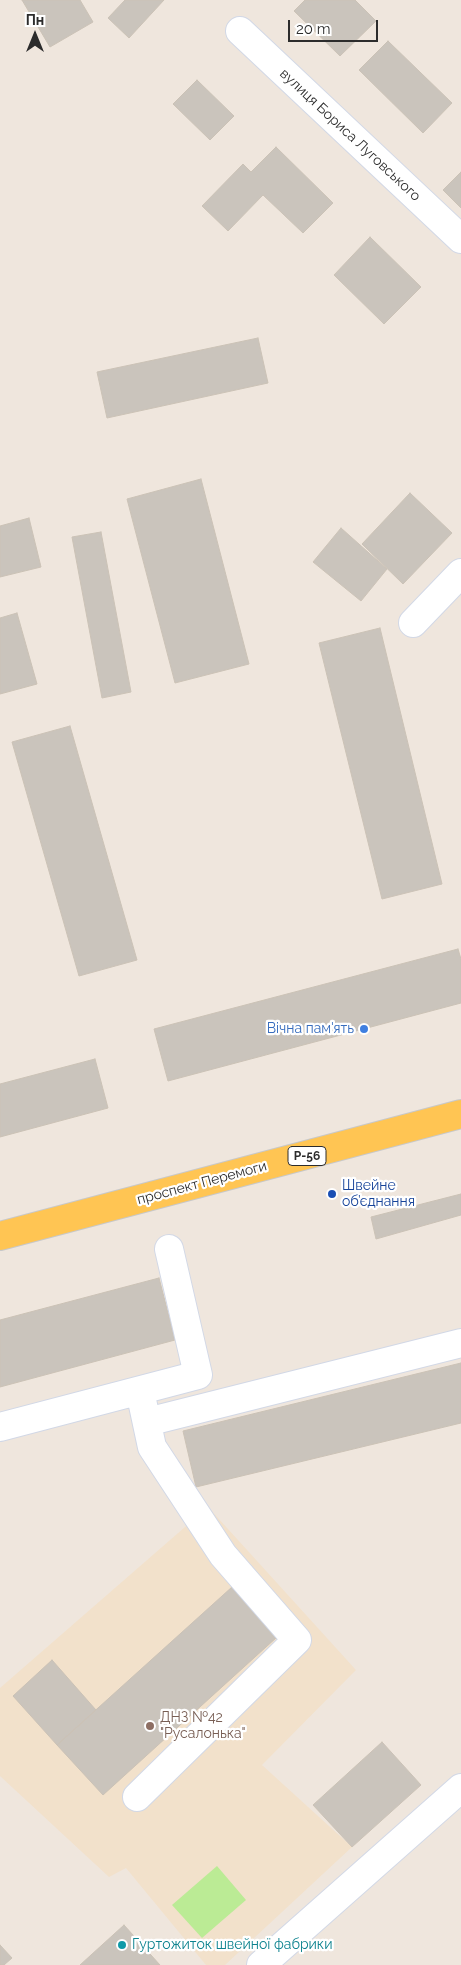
<!DOCTYPE html>
<html>
<head>
<meta charset="utf-8">
<style>
  body { margin:0 }
  #map { position:relative; width:461px; height:1965px; overflow:hidden; background:#efe6dd; font-family:Raleway,sans-serif }
  canvas { display:block }
  .north { position:absolute; left:10px; top:10px; width:50px; height:50px; -webkit-text-stroke:4px #fff; paint-order:stroke; rotate:0deg; font-size:14px; font-weight:700; line-height:20px; text-align:center; color:#2c2c2c }
  .north::after { content:''; display:block; margin:auto; width:18px; height:22px; background:#2c2c2c; clip-path:polygon(50% 0,100% 100%,50% 72%,0 100%) }
  .scale { position:absolute; left:288px; top:20px; width:90px; height:22px; box-sizing:border-box; border:2px solid #2c2c2c; border-top:0; padding-left:6px; font-size:15px; line-height:18px; white-space:nowrap; color:#2c2c2c; -webkit-text-stroke:4px #fff; paint-order:stroke }
</style>
</head>
<body>
<div id="map">
<canvas width="461" height="1965"></canvas>
<div class="north">Пн</div>
<div class="scale">20 m</div>
</div>
<script>
const context = document.querySelector('canvas').getContext('2d');
context.lineJoin = 'round';
function paint(path, color) { context.fillStyle = color; context.fill(path, 'evenodd'); }
const poly = rows => new Path2D(rows.map(r => 'M' + r).join(''));
function strokePath(path, color, width, dash) { context.strokeStyle = color; context.lineWidth = width; context.lineCap = dash ? 'butt' : 'round'; context.setLineDash(dash || []); context.stroke(path); }
function drawText(font, color, halo, rows, align = 'center') {
  context.font = font + ' Raleway,sans-serif'; context.lineWidth = 4.5; context.setLineDash([]); context.textBaseline = 'middle'; context.strokeStyle = halo; context.fillStyle = color; for (const [text, x, y, turn = 0] of rows) {
    context.save(); context.translate(x, y); context.rotate((+turn || 0) * Math.PI / 180); context.textAlign = isNaN(turn) ? turn : align; if (halo) context.strokeText(text, 0, 0); context.fillText(text, 0, 0); context.restore();
  }
}
paint(poly([
  [208,1507,356,1670,262,1765,352,1847,225,1965,206,1965,126,1868,109,1877,0,1776,0,1688]
]), '#f2e1cb');
paint(poly([
  [217,1866,246,1900,202,1938,172,1905]
]), '#bbeb95');
const building = poly([
  [22,0,80,0,93,22,50,47,22,0],
  [125,0,164,0,129,38,108,18,125,0],
  [305,0,355,0,376,21,340,56,294,11,305,0],
  [388,41,452,103,423,133,359,70,388,41],
  [197,80,234,116,210,140,173,104,197,80],
  [276,147,333,203,303,233,263,195,228,231,202,206,243,164,251,172,276,147],
  [461,172,461,208,443,190,461,172],
  [370,237,421,287,384,324,334,275,370,237],
  [258,338,268,383,107,418,97,372,258,338],
  [201,479,249,664,175,683,127,499,201,479],
  [410,493,452,533,403,584,362,544,410,493],
  [29,518,41,567,0,577,0,526,29,518],
  [341,528,387,569,361,601,313,562,341,528],
  [101,532,131,692,102,698,72,537,101,532],
  [17,613,37,684,0,694,0,618,17,613],
  [380,628,442,884,382,899,319,643,380,628],
  [70,726,137,960,79,976,12,742,70,726],
  [458,949,461,959,461,1003,168,1081,154,1029,458,949],
  [95,1059,108,1108,0,1137,0,1084,95,1059],
  [461,1194,461,1215,376,1239,371,1217,461,1194],
  [159,1278,175,1340,0,1387,0,1320,159,1278],
  [461,1363,461,1423,196,1487,183,1431,461,1363],
  [232,1587,277,1637,103,1795,57,1745,232,1587],
  [52,1660,96,1710,57,1745,13,1696,52,1660],
  [382,1742,421,1785,352,1847,313,1805,382,1742],
  [124,1925,160,1965,80,1965,124,1925],
  [0,1945,12,1958,4,1965,0,1965,0,1945]
]);
paint(building, '#cac4bc');
strokePath(building, '#cbc2b6', 1);
const minor = poly([
  [240,31,461,239],
  [413,623,461,573],
  [147,1422,461,1343],
  [0,1427,198,1375,169,1249],
  [137,1797,297,1640,223,1555,152,1447,140,1391],
  [261,1965,461,1788]
]);
const major = poly([
  [0,1236,461,1114]
]);
strokePath(minor, '#d2d8e6', 30);
strokePath(major, '#c8c8c8', 30);
strokePath(minor, '#fff', 28);
strokePath(major, '#ffc553', 28);
for (const [x, y, r, color] of [
  [364,1029,5,"#3f7fe0"],
  [332,1194,5,"#1a4fb4"],
  [150,1726,5,"#8d6e63"],
  [122,1945,5,"#0f9aa8"]
]) { const dot = new Path2D(); dot.arc(x, y, r, 0, 2 * Math.PI); context.fillStyle = color; context.fill(dot); strokePath(dot, '#fff', 2); }
for (const [x, y, w] of [
  [307,1156,38]
]) { const box = new Path2D(); box.roundRect(x - w / 2, y - 9.5, w, 19, 4); context.fillStyle = '#fff'; context.fill(box); strokePath(box, '#2c2c2c', 1); }
drawText('bold 12px', '#2c2c2c', null, [
  ["Р-56",307,1156]
]);
drawText('14px', '#2c2c2c', '#fff', [
  ["вулиця Бориса Луговського",350,135,43],
  ["проспект Перемоги",202,1183,-15]
]);
drawText('14px', '#366cbe', '#fff', [
  ["Вічна пам'ять",354,1029]
], 'right');
drawText('14px', '#164399', '#fff', [
  ["Швейне",342,1186],
  ["об’єднання",342,1202]
], 'left');
drawText('14px', '#785e54', '#fff', [
  ["ДНЗ №42",160,1718],
  ["\"Русалонька\"",160,1734]
], 'left');
drawText('14px', '#0d838f', '#fff', [
  ["Гуртожиток швейної фабрики",132,1945]
], 'left');
</script>
</body>
</html>
